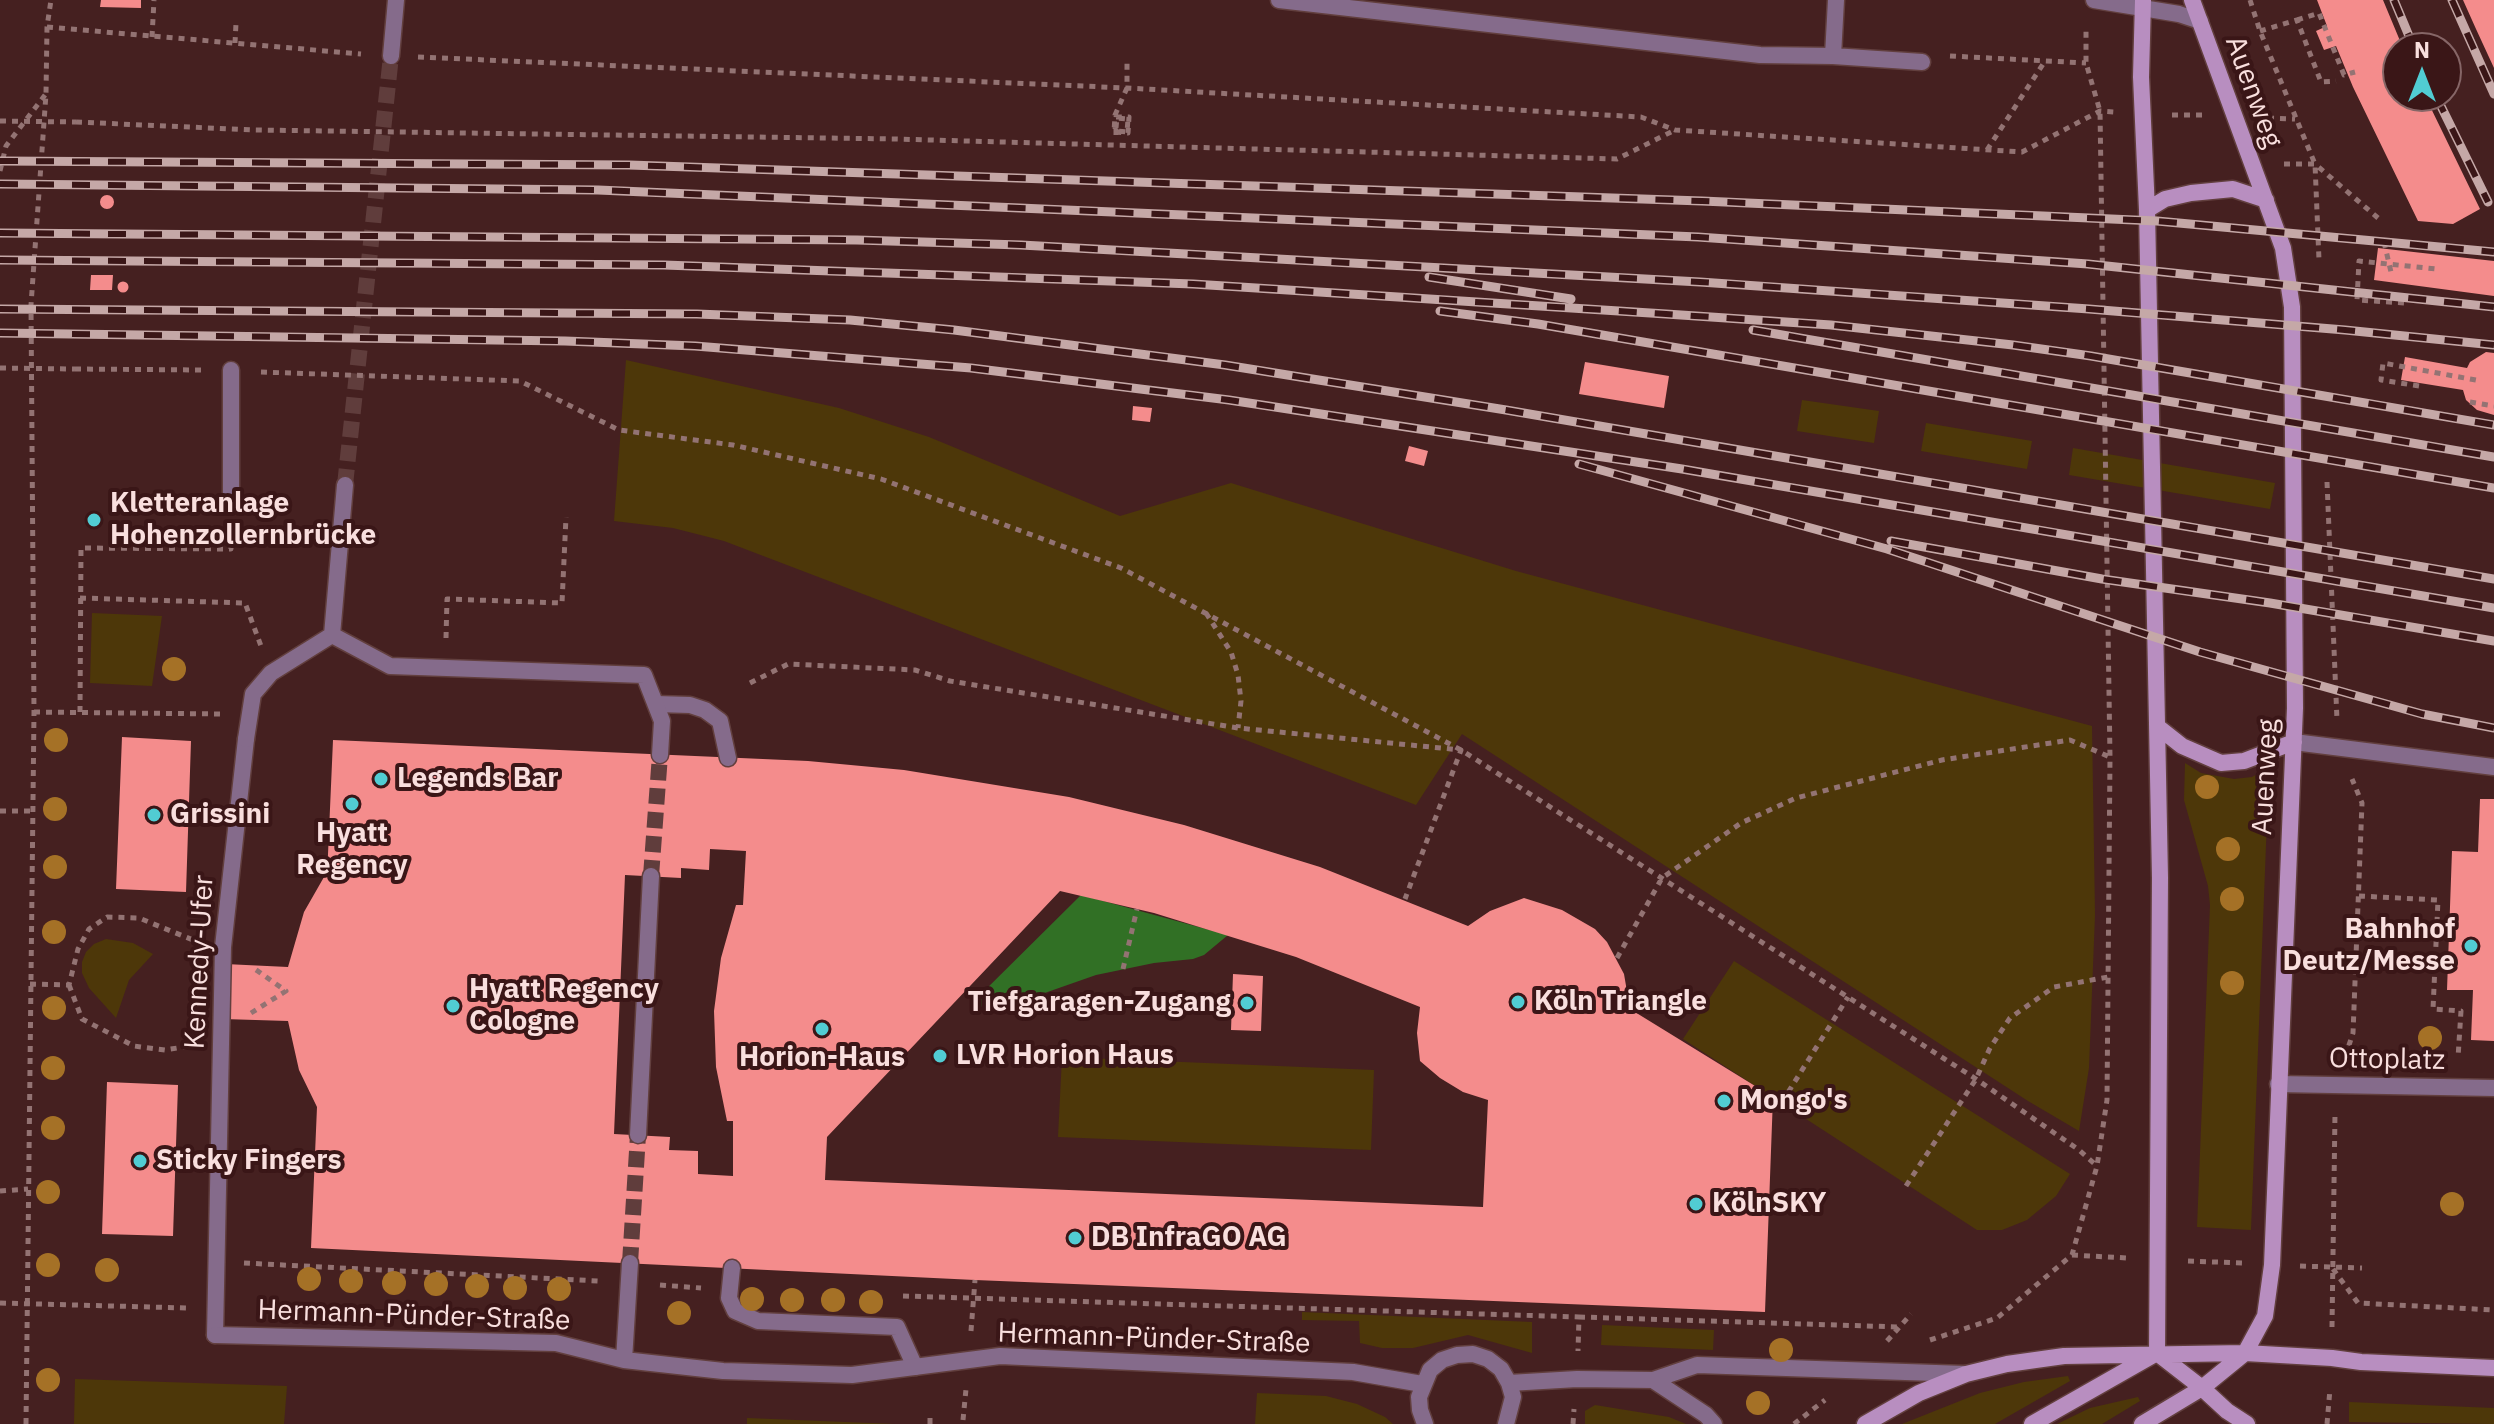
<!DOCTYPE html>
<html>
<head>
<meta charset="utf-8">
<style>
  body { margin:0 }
  #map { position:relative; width:2494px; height:1424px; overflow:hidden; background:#452020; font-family:"IBM Plex Sans",sans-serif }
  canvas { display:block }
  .north { position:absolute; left:2382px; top:32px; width:80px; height:80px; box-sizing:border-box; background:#3a1617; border:2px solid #866667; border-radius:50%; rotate:0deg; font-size:22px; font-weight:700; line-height:32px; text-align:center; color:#f9dfde }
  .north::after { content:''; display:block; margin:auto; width:28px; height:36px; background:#51ccd3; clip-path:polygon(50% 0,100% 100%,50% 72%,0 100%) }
</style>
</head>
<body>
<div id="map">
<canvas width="2494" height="1424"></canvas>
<div class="north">N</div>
</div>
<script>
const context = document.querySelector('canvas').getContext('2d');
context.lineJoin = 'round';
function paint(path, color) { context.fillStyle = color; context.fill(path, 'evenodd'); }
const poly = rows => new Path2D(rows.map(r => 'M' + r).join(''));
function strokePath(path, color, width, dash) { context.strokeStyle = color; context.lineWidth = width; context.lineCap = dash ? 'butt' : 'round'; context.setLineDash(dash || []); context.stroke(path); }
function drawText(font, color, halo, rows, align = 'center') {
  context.font = font + ' "IBM Plex Sans",sans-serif'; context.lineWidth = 8; context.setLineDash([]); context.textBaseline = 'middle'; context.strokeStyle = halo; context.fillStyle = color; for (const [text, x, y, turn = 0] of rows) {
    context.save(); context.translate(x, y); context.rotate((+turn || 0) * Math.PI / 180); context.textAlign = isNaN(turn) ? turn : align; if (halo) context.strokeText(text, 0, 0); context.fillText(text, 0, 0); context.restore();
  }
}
paint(poly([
  [626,360,839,408,929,437,1120,516,1231,483,1516,571,2092,726,2095,915,2089,1068,2079,1131,2028,1101,1462,734,1416,805,724,541,673,528,614,521],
  [1802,400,1879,411,1874,443,1797,431],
  [1926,423,2032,441,2027,469,1921,451],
  [2073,448,2275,483,2270,509,2069,475],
  [92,613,162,616,152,686,90,683],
  [2185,763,2201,773,2234,779,2252,777,2269,768,2251,1230,2197,1227,2210,905,2208,886,2184,800],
  [106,939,133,943,153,954,129,980,116,1018,89,988,82,973,82,962,86,952,94,944],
  [1734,961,2070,1174,2056,1196,2027,1220,2002,1230,1977,1230,1683,1039],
  [1062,1057,1374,1070,1371,1150,1058,1137],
  [1302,1312,1532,1322,1532,1353,1468,1335,1413,1348,1382,1348,1360,1343,1359,1321,1302,1320],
  [1602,1325,1714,1330,1713,1350,1601,1345],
  [2068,1376,2070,1381,1995,1424,1902,1424,1980,1393,2024,1382],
  [75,1379,287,1386,284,1424,74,1424],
  [1257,1393,1326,1396,1357,1404,1385,1417,1393,1424,1255,1424],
  [2138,1397,2140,1401,2102,1424,2057,1424,2090,1408],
  [2349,1402,2494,1408,2494,1424,2349,1422],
  [1595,1405,1669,1417,1686,1424,1585,1424,1585,1411],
  [747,1418,895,1424,747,1424]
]), '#4d3709');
paint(poly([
  [1081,895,1228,935,1204,955,1193,959,1154,963,1096,975,999,1009,970,1005]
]), '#317025');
paint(poly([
  [101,0,141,0,141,8,100,7],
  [2317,0,2383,0,2403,48,2398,48,2398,96,2425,96,2480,209,2453,224,2418,221,2353,87,2336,46,2324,50,2316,31,2327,26],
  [2463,0,2494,0,2494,68,2476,29],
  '100 202a7 7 0 1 1 14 0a7 7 0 1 1-14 0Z',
  [2378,248,2494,261,2494,296,2374,280],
  [91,275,113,275,112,290,90,290],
  '117.5 287a5.5 5.5 0 1 1 11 0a5.5 5.5 0 1 1-11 0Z',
  [2486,352,2494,353,2494,415,2477,410,2466,400,2463,390,2401,380,2405,357,2467,368,2470,362],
  [1585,362,1669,376,1664,408,1579,394],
  [1133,406,1152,408,1150,422,1132,420],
  [1409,446,1428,451,1424,466,1405,461],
  [122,737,191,741,186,892,116,889],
  [333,740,808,761,904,770,1069,797,1184,825,1320,867,1468,926,1490,911,1524,898,1562,910,1595,929,1607,942,1624,974,1630,1009,1773,1097,1765,1312,975,1280,311,1248,317,1107,299,1070,288,1021,223,1019,225,964,288,967,304,912,324,877,327,877],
  [710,849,746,851,743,905,736,905,721,958,714,1011,716,1067,727,1121,733,1121,733,1176,698,1174,698,1151,669,1150,670,1137,614,1134,625,875,681,878,681,868,709,870],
  [1060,891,1154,913,1296,957,1420,1007,1417,1033,1420,1061,1440,1078,1463,1092,1488,1100,1483,1207,825,1180,827,1137],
  [2480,799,2494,799,2494,1041,2471,1040,2473,990,2447,990,2452,851,2478,852],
  [1233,974,1263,976,1261,1031,1231,1030],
  [107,1082,178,1085,173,1236,102,1234]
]), '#f48c8c');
strokePath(poly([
  [345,485,391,56],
  [651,876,660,755],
  [630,1263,638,1135]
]), '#603d3c', 16, [16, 8]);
const lane = poly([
  [1279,0,1760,55,1833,56,1836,0],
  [1833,56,1922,62],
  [656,704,690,705,705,710,720,721,728,758],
  [2294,742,2494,767],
  [2278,1084,2494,1088],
  [732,1268,729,1298,735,1311,758,1321,897,1327,915,1367],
  [215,1335,223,947,246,739]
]);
const street = poly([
  [2094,0,2179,14,2200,21],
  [391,56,396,0],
  [231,370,231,506],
  [332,635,390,666,644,675,662,721,660,755],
  [332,635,345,485],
  [246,739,253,694,271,673,332,635],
  [638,1135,651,876],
  [215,1335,556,1343,624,1360,723,1371,852,1375,1000,1356,1353,1372,1422,1384],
  [624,1360,630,1263],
  [1653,1380,1706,1415,1714,1424],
  [1509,1383,1577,1379,1653,1380,1697,1365,1965,1374],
  [1425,1424,1420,1410,1419,1397,1430,1370,1442,1360,1457,1355,1473,1354,1488,1359,1501,1369,1509,1383,1513,1397,1506,1424]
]);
const secondary = poly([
  [2143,0,2141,77,2147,210,2160,878,2157,1353],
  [2147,210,2165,199,2191,193,2233,189,2266,200],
  [2158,727,2182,746,2221,763,2244,761,2294,742],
  [2157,1353,2202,1388,2227,1411,2247,1424],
  [1865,1424,1919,1393,1966,1374,2007,1364,2064,1356,2245,1353,2332,1358,2361,1362,2494,1368],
  [2032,1424,2155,1354],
  [2142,1424,2202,1388,2245,1353,2265,1316,2272,1265,2295,708,2292,307,2283,248,2192,0]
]);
strokePath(lane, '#623f3e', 19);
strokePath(street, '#623f3e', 19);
strokePath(secondary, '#623f3e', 19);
strokePath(poly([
  [2250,0,2260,31,2315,164,2319,260],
  [2297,20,2319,13,2344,75,2355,72],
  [47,27,361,54],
  [2260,31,2297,20,2321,82,2336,81],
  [152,37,154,0],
  [235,43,236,23],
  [1950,56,2086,63],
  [418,57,1127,88,1641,117,1675,130,2022,152,2100,111,2114,112],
  [2172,115,2202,115],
  [2268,118,2295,119],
  [76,122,255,130,895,139,1617,159,1675,130],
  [1116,128,1117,118,1128,119,1127,132,1115,131,1116,117,1129,117,1128,133,1114,132,1115,115,1127,88,1127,63],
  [1987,150,2045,61],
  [2284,164,2315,164,2378,218],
  [0,171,6,146,45,95],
  [2384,242,2391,272],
  [2404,303,2357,300,2359,261,2436,269],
  [75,369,203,370],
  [261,372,520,381,619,430,733,445,881,479,1121,568,1461,750,1976,1079,2079,1150,2097,1166],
  [2419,386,2381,380,2383,363,2481,381],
  [2470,402,2494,406],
  [2327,482,2337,720],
  [80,598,245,603,261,646],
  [1206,613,1231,652,1238,675,1241,701,1238,728],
  [446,638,447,599,562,603,566,517],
  [750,683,788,664,915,670,950,681,1238,728,1461,750,1405,899],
  [34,712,221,714],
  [80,712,81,548,231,549,231,534],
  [0,811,32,811],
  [2359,896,2438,900,2433,1009,2461,1011,2458,1058],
  [1617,958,1662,878,1741,823,1796,798,1942,760,2070,740,2110,757],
  [1123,969,1137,909],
  [30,984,69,985,78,949,89,929,107,917,139,918,193,940],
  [69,985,82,1019,134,1046,165,1050,190,1046],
  [251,1013,286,991,252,967],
  [2345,1057,2353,1033,2362,803,2352,779],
  [1782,1102,1848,997],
  [1906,1186,1976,1079,1990,1048,2010,1018,2054,987,2108,977],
  [0,1191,28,1189],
  [2072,1255,2127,1258],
  [2188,1261,2242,1263],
  [244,1263,598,1281],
  [2300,1266,2362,1268],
  [2333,1269,2358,1303,2494,1310],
  [660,1285,701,1288],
  [903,1296,1579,1317,1578,1351],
  [0,1303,187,1308],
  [1579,1317,1900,1327],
  [2332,1327,2335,1113],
  [971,1331,975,1280],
  [1930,1340,1997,1318,2072,1255,2097,1166,2107,1100,2110,757,2100,111,2086,63,2086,27],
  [1887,1341,1911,1314],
  [963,1420,966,1389],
  [26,1424,34,712,31,305,46,94,47,27,51,0],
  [930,1424,930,1418],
  [1573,1424,1574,1409],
  [1794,1424,1825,1400],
  [2327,1424,2330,1389]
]), '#937373', 5, [6, 6]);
strokePath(lane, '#856b8b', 16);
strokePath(street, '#856b8b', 16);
strokePath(secondary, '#b88ec0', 16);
const rail = poly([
  [2394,0,2414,48],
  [2452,0,2494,94],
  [2436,96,2488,202],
  [0,161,629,165,1702,201,2157,221,2494,252],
  [0,184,598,190,1698,237,2088,264,2494,307],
  [0,233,857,240,1021,245,1700,282,2089,309,2345,330,2494,345],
  [0,260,664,265,1193,284,1666,314,1831,325,2013,345,2091,356,2494,425],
  [1429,277,1571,299],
  [0,309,697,314,850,320,954,330,1225,365,1506,410,2494,579],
  [1440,311,1538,324,2494,488],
  [1753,330,2494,457],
  [0,333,565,341,695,346,971,368,1229,400,1682,469,2494,608],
  [1579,464,1887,549,2200,652,2422,714,2494,728],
  [1891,541,2102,579,2270,603,2494,641]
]);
strokePath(rail, '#c5a8a7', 9);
strokePath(rail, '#3a1617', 6, [18]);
strokePath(poly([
  [0,121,76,122],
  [1116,135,1116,128],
  [0,368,75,369]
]), '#937373', 5, [6, 6]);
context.fillStyle = '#a57126';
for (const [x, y] of [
  [174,669],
  [56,740],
  [2207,787],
  [55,809],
  [2228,849],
  [55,867],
  [2232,899],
  [54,932],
  [2232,983],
  [54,1008],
  [2430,1038],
  [53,1068],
  [53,1128],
  [48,1192],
  [2452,1204],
  [48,1265],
  [107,1270],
  [309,1279],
  [351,1281],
  [394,1283],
  [436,1284],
  [477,1286],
  [515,1288],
  [559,1289],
  [752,1299],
  [792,1300],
  [833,1300],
  [871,1302],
  [679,1313],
  [1781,1350],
  [48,1380],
  [1758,1403]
]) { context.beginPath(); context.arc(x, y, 12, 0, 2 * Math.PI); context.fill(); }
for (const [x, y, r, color] of [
  [94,520,8,"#51ccd3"],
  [381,779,8,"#51ccd3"],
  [352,804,8,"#51ccd3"],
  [154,815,8,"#51ccd3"],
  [2471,946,8,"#51ccd3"],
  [1518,1002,8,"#51ccd3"],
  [1247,1003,8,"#51ccd3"],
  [453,1006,8,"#51ccd3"],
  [822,1029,8,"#51ccd3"],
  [940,1056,8,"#51ccd3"],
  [1724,1101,8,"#51ccd3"],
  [140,1161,8,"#51ccd3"],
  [1696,1204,8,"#51ccd3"],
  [1075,1238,8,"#51ccd3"]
]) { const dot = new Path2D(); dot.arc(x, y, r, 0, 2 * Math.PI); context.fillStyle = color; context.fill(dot); strokePath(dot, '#3a1617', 3); }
drawText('28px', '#f9dfde', '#3a1617', [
  ["Auenweg",2253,92,70],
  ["Auenweg",2266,777,-87],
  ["Kennedy-Ufer",200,962,-87],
  ["Ottoplatz",2387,1060,1],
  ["Hermann-Pünder-Straße",414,1316,2],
  ["Hermann-Pünder-Straße",1154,1339,2]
]);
drawText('bold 28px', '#f9dfde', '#3a1617', [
  ["Kletteranlage",110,504],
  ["Hohenzollernbrücke",110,536],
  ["Legends Bar",397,779],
  ["Grissini",170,815],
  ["Hyatt",352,834,"center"],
  ["Regency",352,866,"center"],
  ["Bahnhof",2455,930,"right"],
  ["Deutz/Messe",2455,962,"right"],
  ["Hyatt Regency",469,990],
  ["Cologne",469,1022],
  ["Köln Triangle",1534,1002],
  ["Tiefgaragen-Zugang",1231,1003,"right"],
  ["LVR Horion Haus",956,1056],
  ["Horion-Haus",822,1058,"center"],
  ["Mongo's",1740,1101],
  ["Sticky Fingers",156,1161],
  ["KölnSKY",1712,1204],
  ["DB InfraGO AG",1091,1238]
], 'left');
</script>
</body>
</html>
